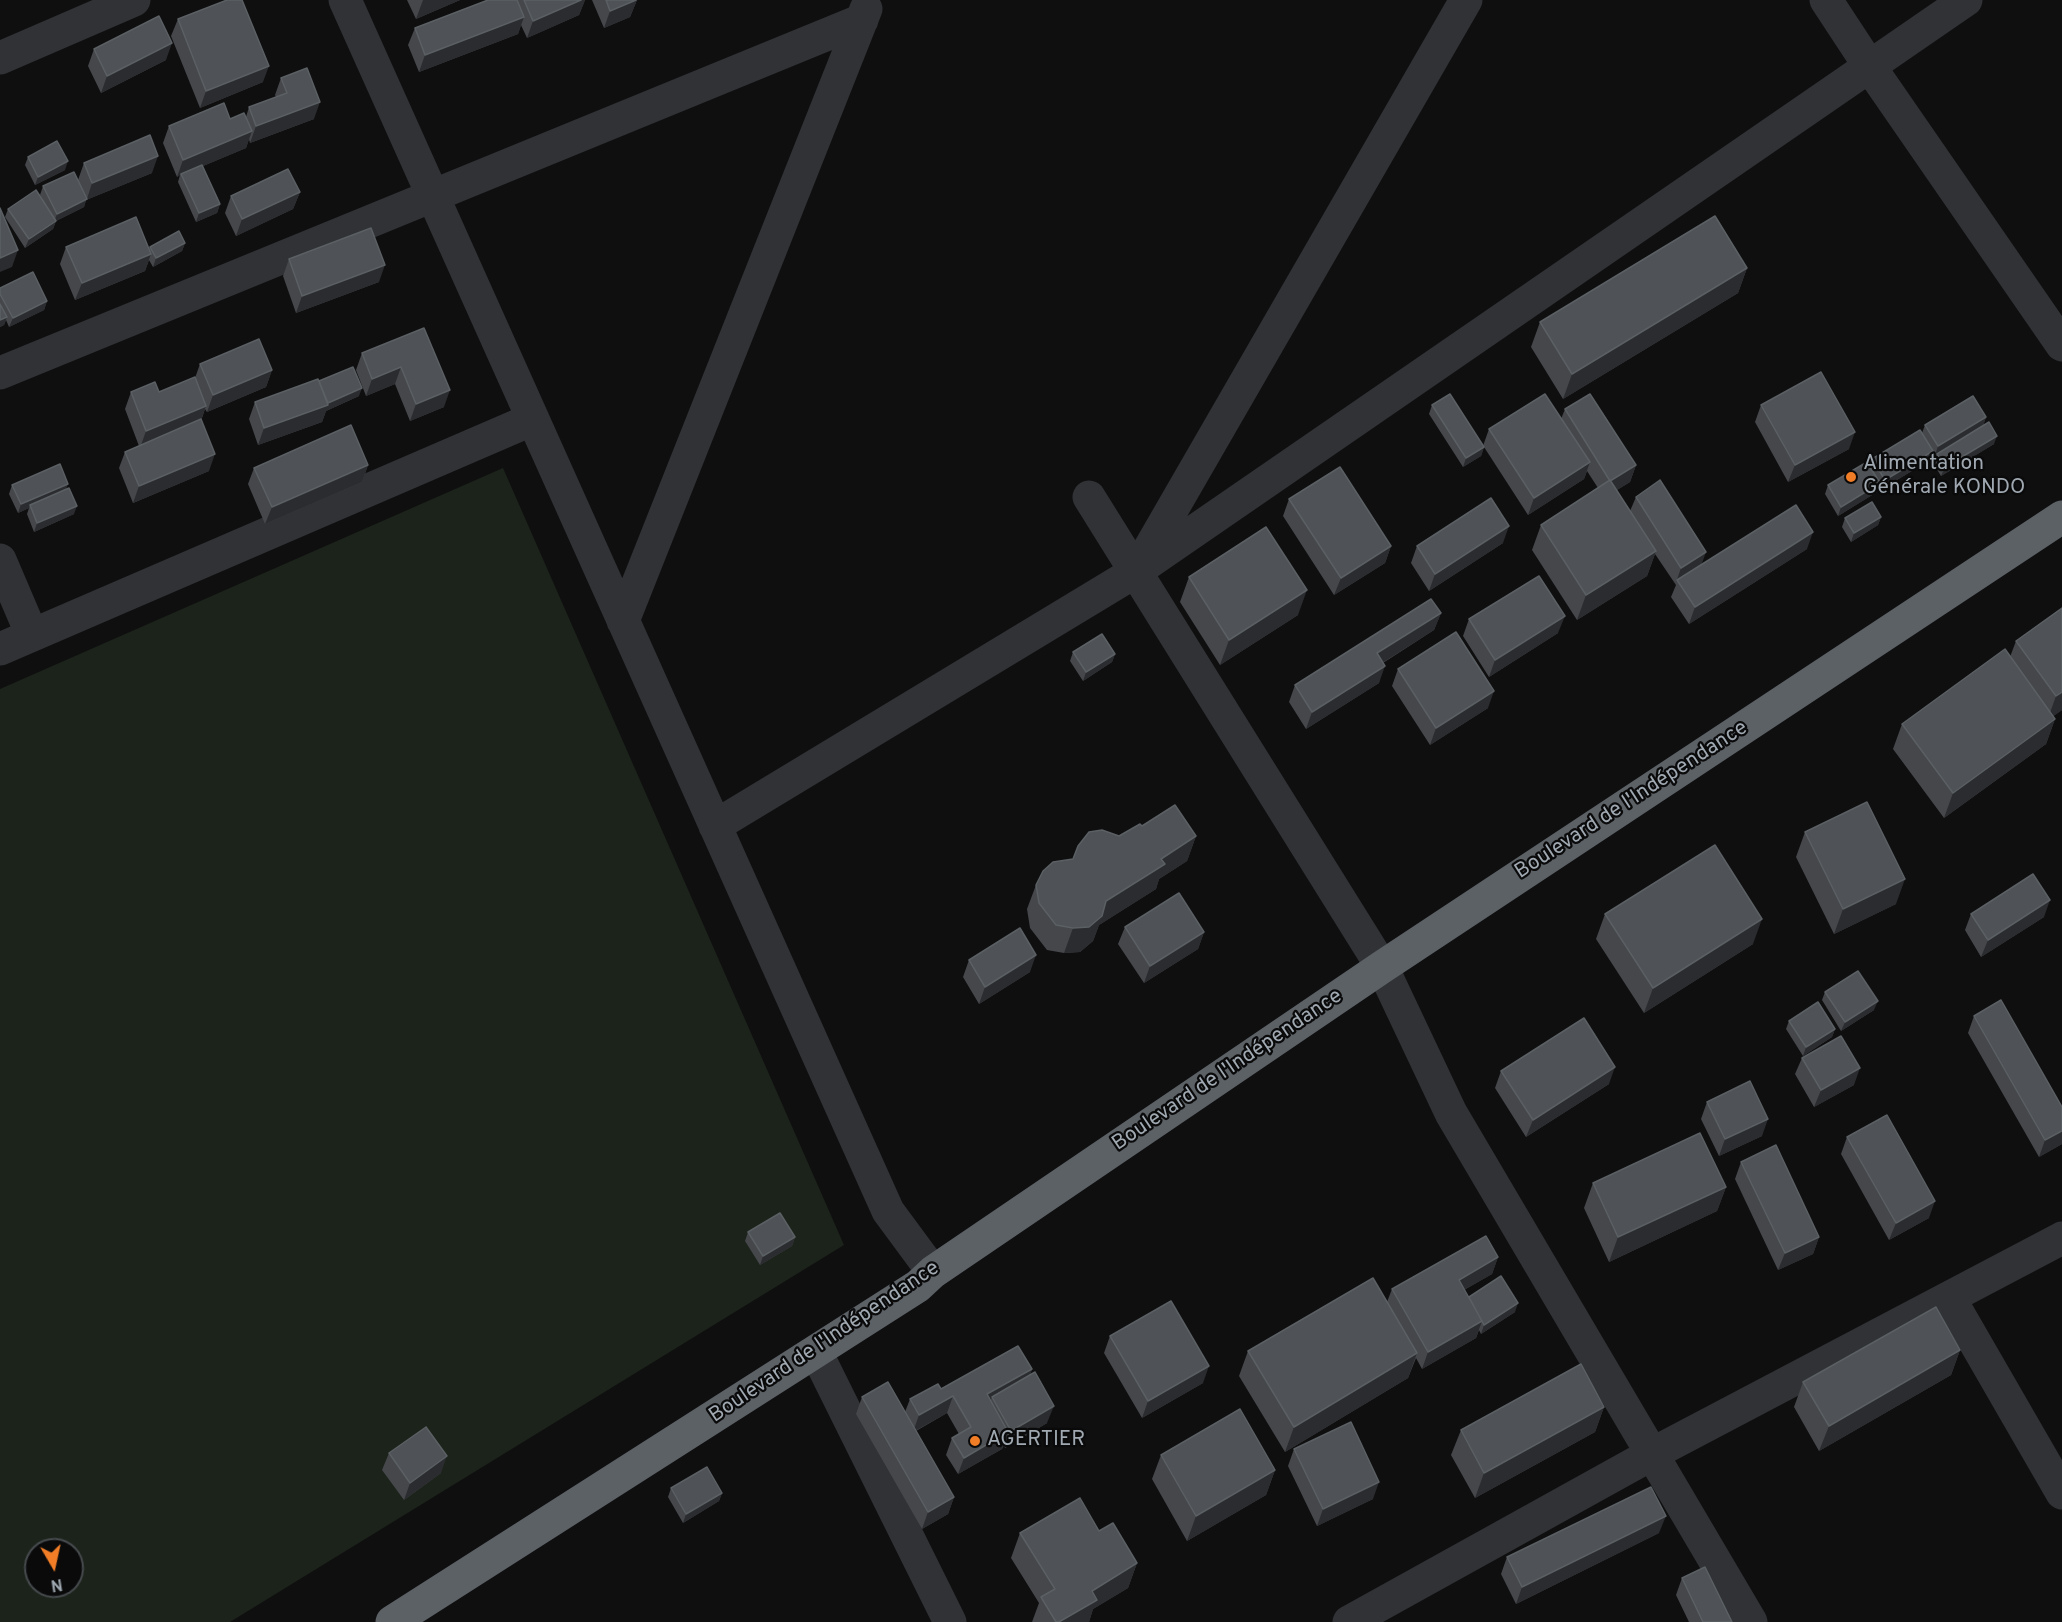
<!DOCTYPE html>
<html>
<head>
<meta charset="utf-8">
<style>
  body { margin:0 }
  #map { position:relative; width:2062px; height:1622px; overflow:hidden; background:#0f0f10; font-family:Overpass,sans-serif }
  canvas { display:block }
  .north { position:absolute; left:24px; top:1538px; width:60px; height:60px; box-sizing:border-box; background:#0a0a0b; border:2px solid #464a4d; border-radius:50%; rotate:171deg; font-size:16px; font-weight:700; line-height:24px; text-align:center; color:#a0a9b1 }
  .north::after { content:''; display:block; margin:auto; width:21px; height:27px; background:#f17e27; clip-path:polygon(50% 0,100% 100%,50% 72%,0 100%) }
</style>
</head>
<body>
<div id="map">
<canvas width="2062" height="1622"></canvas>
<div class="north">N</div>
</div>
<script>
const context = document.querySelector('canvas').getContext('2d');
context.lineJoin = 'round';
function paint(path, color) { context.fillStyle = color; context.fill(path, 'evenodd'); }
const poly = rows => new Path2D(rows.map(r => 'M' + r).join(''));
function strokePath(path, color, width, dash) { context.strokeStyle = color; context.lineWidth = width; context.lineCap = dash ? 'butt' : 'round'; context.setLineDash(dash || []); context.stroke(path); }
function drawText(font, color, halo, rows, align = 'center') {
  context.font = font + ' Overpass,sans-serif'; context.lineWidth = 4.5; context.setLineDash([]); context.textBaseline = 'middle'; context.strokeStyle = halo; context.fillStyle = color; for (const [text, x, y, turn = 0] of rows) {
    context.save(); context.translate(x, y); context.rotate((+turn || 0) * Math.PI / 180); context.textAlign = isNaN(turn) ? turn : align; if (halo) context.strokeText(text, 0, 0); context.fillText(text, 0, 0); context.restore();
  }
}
paint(poly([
  [503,468,844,1245,230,1622,0,1622,0,689],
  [36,1550,72,1550,72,1586,36,1586]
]), '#1c231b');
strokePath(poly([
  [345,0,888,1211,933,1272],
  [1826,0,1870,67,2062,345],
  [0,58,134,0],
  [0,373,862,20],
  [1089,497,1382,967,1451,1113,1751,1622],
  [0,560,32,635],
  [1140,565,1466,0],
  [623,621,866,9],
  [0,649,533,419],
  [715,826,1135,572,1966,0],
  [1950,1299,2062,1493],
  [816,1352,950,1622],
  [1349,1622,1652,1454,2062,1238]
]), '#303235', 33);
strokePath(poly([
  [392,1622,918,1286,933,1272,1382,967,2062,517]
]), '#5c6166', 33);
paint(poly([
  [407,0,460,0,416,19],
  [488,0,585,0,579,15,527,38,521,25,518,34,419,72,408,45,415,28],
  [592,0,637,0,630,17,604,28],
  [178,19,263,82,200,108,171,36],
  [94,49,166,60,101,93,88,66],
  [281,78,314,119,250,143,249,139,246,148,203,166,220,204,217,213,196,222,178,182,180,175,177,177,163,143,169,126,246,117,249,107,276,97,275,95],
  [28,157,65,170,35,185,25,165],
  [84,163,152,173,86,200,84,207,56,221,53,229,25,248,5,217,8,209,43,201,40,195,43,186,78,180],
  [300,192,293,209,236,236,225,213,231,196],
  [185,243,182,251,153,267,149,260,145,271,75,300,60,264,66,247,149,249,150,247],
  [289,259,379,282,296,313,283,276],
  [1747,268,1738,293,1563,399,1531,347,1540,322],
  [0,288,47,301,44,310,9,327,6,320,4,325,0,327],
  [424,328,444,407,410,421,395,384,366,396,356,370,362,353],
  [200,364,272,370,266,387,207,412,205,409,201,421,209,471,133,503,119,468,125,452,139,446,125,409,131,392,159,392,195,378],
  [319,381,359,396,326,411,322,422,258,445,249,419,255,402],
  [1432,405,1483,446,1489,429,1561,419,1565,409,1636,465,1630,482,1617,490,1630,511,1636,497,1702,565,1807,549,1689,624,1671,597,1676,585,1655,554,1647,576,1577,620,1532,550,1541,525,1598,488,1587,471,1584,479,1528,515,1484,447,1481,456,1463,467,1429,414],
  [1761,405,1849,449,1788,482,1755,422],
  [1986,417,1983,426,1994,444,1941,476,1933,463,1937,454,1983,426,1935,455,1933,452,1930,460,1882,489,1879,485,1877,492,1838,516,1825,494,1828,485,1869,466,1872,459,1922,433,1925,425],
  [368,465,362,482,265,524,248,484,254,468],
  [12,485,66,490,74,514,34,532,27,514,29,508,18,513,9,494],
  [1289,499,1391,546,1385,563,1334,595,1283,516],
  [1881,517,1878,525,1851,542,1842,527,1845,518],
  [1503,543,1429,591,1411,563,1417,546],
  [1189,577,1298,615,1220,665,1180,602],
  [2062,608,2062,710,2053,716,2055,719,2046,744,1944,818,1893,749,1902,724,2010,657,2016,641],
  [1441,613,1434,630,1383,663,1379,683,1306,729,1289,702,1295,685],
  [1469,619,1558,633,1489,677,1463,636],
  [1073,652,1115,654,1112,662,1083,681,1070,661],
  [1398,669,1488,708,1430,745,1392,686],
  [1142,826,1196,836,1187,861,1159,879,1156,889,1099,925,1093,941,1080,952,1064,953,1047,950,1030,928,1027,909,1036,885,1073,859],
  [1805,832,1896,904,1834,934,1796,857],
  [1605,914,1753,944,1644,1013,1596,939],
  [1971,914,2044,917,1981,957,1965,930],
  [1125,927,1204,932,1198,949,1144,983,1118,944],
  [969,960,1030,972,979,1004,963,977],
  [1825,992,1874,1010,1841,1031,1822,1000],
  [1974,1016,2062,1107,2062,1144,2039,1157,1968,1033],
  [1789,1021,1835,1029,1832,1037,1803,1056,1786,1029],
  [1802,1058,1854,1085,1814,1107,1795,1074],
  [1501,1071,1609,1084,1526,1137,1495,1088],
  [1707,1102,1762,1136,1719,1156,1701,1119],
  [1847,1137,1929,1218,1889,1240,1841,1154],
  [1741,1162,1819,1237,1813,1254,1778,1270,1735,1179],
  [1593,1183,1726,1187,1717,1211,1609,1262,1584,1208],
  [748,1232,795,1237,792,1246,760,1265,745,1241],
  [1498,1257,1492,1274,1464,1290,1469,1297,1515,1312,1481,1334,1479,1330,1476,1338,1422,1369,1416,1358,1408,1378,1285,1452,1239,1376,1248,1351,1387,1302,1392,1289],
  [1110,1336,1203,1383,1142,1418,1104,1353],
  [1960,1350,1951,1375,1819,1451,1794,1407,1803,1382],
  [1032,1369,1030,1375,1047,1423,1005,1448,1004,1445,1002,1449,958,1474,946,1455,952,1438,959,1434,947,1413,916,1431,954,1497,948,1514,922,1529,856,1414,862,1397,905,1412,910,1399],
  [1604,1407,1595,1432,1475,1498,1451,1455,1461,1430],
  [1294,1449,1373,1499,1317,1526,1288,1466],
  [389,1453,441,1473,404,1500,382,1470],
  [1161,1455,1275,1470,1266,1495,1187,1541,1152,1479],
  [671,1488,722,1493,719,1501,683,1523,668,1497],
  [1099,1531,1137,1563,1128,1588,1093,1609,1089,1622,1032,1622,1039,1603,1011,1558,1020,1533],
  [1659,1533,1516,1604,1501,1574,1507,1557],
  [1682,1578,1732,1622,1689,1622,1676,1595]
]), '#45474b');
paint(poly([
  [423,0,460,0,416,19],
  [581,0,585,0,579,15,527,38,533,21],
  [637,0,630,17,604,28,610,11],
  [524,17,518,34,419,72,425,55],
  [172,43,166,60,101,93,107,76],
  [269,66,263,82,200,108,206,91],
  [320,102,314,119,250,143,256,126],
  [252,131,246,148,182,175,181,174,180,175,177,177,183,160],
  [158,156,152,173,86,200,84,207,56,221,53,229,25,248,29,239,54,222,57,214,87,199,92,183],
  [68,161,65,170,35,185,38,177],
  [300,192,293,209,236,236,242,219],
  [220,204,217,213,196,222,199,213],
  [185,243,182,251,153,267,156,258],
  [18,250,12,267,0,272,0,258],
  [151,254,145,271,75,300,82,283],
  [385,265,379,282,296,313,302,296],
  [1747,268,1738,293,1563,399,1572,374],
  [47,301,44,310,9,327,13,318],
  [7,317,4,325,0,327,0,320],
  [401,367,395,384,366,396,372,379],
  [272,370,266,387,207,412,213,395],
  [362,388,359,396,326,411,322,422,258,445,264,428,327,404],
  [450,390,444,407,410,421,416,404],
  [206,406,200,423,140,448,146,431],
  [1986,417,1983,426,1935,455,1938,446],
  [1855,432,1849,449,1788,482,1795,465],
  [1997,436,1994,444,1941,476,1945,467],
  [1484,447,1481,456,1463,467,1466,458],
  [1933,451,1930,460,1882,489,1885,480],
  [215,454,209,471,133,503,139,486],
  [1590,462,1584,479,1528,515,1534,498],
  [368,465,362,482,265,524,272,507],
  [1636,465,1630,482,1604,498,1610,481],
  [1880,483,1877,492,1838,516,1841,507],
  [68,484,65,492,30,505,29,508,18,513,21,504],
  [77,506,74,514,34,532,37,523],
  [1881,517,1878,525,1851,542,1854,533],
  [1509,526,1503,543,1429,591,1435,574],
  [1813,532,1807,549,1689,624,1695,607],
  [1391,546,1385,563,1334,595,1341,578],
  [1656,551,1647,576,1577,620,1586,595],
  [1706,552,1700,569,1677,580,1675,585,1681,568],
  [1307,590,1298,615,1220,665,1229,640],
  [1441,613,1434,630,1371,670,1377,653],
  [1565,616,1558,633,1489,677,1495,660],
  [1115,654,1112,662,1083,681,1086,672],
  [1385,666,1379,683,1306,729,1312,712],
  [1494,691,1488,708,1430,745,1436,728],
  [2062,692,2062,710,2047,721,2056,696],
  [2055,719,2046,744,1944,818,1953,793],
  [1196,836,1187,861,1159,879,1156,889,1099,925,1093,941,1080,952,1064,953,1073,928,1106,901,1161,859],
  [1905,879,1896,904,1834,934,1843,909],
  [2050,900,2044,917,1981,957,1988,940],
  [1762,919,1753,944,1644,1013,1653,988],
  [1204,932,1198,949,1144,983,1150,966],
  [1036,955,1030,972,979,1004,985,987],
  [1878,1001,1874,1010,1841,1031,1845,1022],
  [1835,1029,1832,1037,1803,1056,1806,1047],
  [1615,1067,1609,1084,1526,1137,1533,1120],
  [1860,1068,1854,1085,1814,1107,1821,1090],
  [1768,1119,1762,1136,1719,1156,1725,1139],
  [2062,1131,2062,1144,2039,1157,2045,1140],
  [1726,1187,1717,1211,1609,1262,1618,1237],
  [1935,1201,1929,1218,1889,1240,1896,1223],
  [795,1237,792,1246,760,1265,763,1256],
  [1819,1237,1813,1254,1778,1270,1785,1253],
  [1498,1257,1492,1274,1453,1296,1459,1280],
  [1518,1303,1515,1312,1481,1334,1484,1325],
  [1482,1321,1476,1338,1422,1369,1428,1352],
  [1960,1350,1951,1375,1819,1451,1829,1426],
  [1417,1353,1408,1378,1285,1452,1294,1427],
  [1209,1366,1203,1383,1142,1418,1148,1401],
  [1032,1369,1026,1386,992,1397,988,1407,987,1394],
  [953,1396,947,1413,913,1432,919,1415],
  [1054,1406,1047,1423,1005,1448,1011,1431],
  [1604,1407,1595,1432,1475,1498,1484,1473],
  [1008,1432,1002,1449,958,1474,964,1458],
  [447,1456,441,1473,404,1500,410,1483],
  [1275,1470,1266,1495,1187,1541,1196,1516],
  [1379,1482,1373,1499,1317,1526,1323,1509],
  [722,1493,719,1501,683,1523,686,1514],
  [954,1497,948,1514,922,1529,928,1512],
  [1666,1516,1659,1533,1516,1604,1522,1587],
  [1137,1563,1128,1588,1093,1609,1089,1622,1059,1622,1092,1591]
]), '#2b2c2f');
const building = poly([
  [227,0,242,0,269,66,206,91,178,19,227,0],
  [488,0,517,0,524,17,425,55,415,28,488,0],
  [524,0,581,0,533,21,524,0],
  [606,0,636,0,610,11,606,0],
  [159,16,172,43,107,76,94,49,159,16],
  [307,68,320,102,256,126,249,107,287,93,281,78,307,68],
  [224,103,230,119,244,113,252,131,183,160,169,126,224,103],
  [150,135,158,156,92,183,84,163,150,135],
  [57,141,68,161,38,177,28,157,57,141],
  [202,165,220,204,199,213,181,174,202,165],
  [288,169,300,192,242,219,231,196,288,169],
  [74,172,87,199,57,214,43,186,74,172],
  [36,190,56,221,29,239,8,209,36,190],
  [0,208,18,250,0,258,0,208],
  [1715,216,1747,268,1572,374,1540,322,1715,216],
  [136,217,151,254,82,283,66,247,136,217],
  [371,228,385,265,302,296,289,259,371,228],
  [179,231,185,243,156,258,150,247,179,231],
  [33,272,47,301,13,318,0,294,0,288,33,272],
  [0,304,7,317,0,320,0,304],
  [424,328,450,390,416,404,401,367,372,379,362,353,424,328],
  [259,339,272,370,213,395,200,364,259,339],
  [353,367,362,388,328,403,319,381,353,367],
  [1821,372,1855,432,1795,465,1761,405,1821,372],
  [195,377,206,406,146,431,131,392,155,382,159,392,195,377],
  [318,379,328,405,264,428,255,402,318,379],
  [1450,394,1484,447,1466,458,1432,405,1450,394],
  [1545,394,1590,462,1534,498,1489,429,1545,394],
  [1590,394,1636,465,1610,481,1565,409,1590,394],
  [1973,396,1986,417,1938,446,1925,425,1973,396],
  [201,419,215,454,139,486,125,452,201,419],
  [1989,422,1997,436,1945,467,1937,454,1989,422],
  [351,425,368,465,272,507,254,468,351,425],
  [1920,430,1933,451,1885,480,1872,459,1920,430],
  [1867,462,1880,483,1841,507,1828,485,1867,462],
  [60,464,68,484,21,504,12,485,60,464],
  [1340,467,1391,546,1341,578,1289,499,1340,467],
  [1610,480,1656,551,1586,595,1541,525,1610,480],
  [1660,480,1706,552,1681,568,1636,497,1660,480],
  [69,488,77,506,37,523,30,505,69,488],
  [1491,498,1509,526,1435,574,1417,546,1491,498],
  [1872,502,1881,517,1854,533,1845,518,1872,502],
  [1796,505,1813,532,1695,607,1677,580,1796,505],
  [1266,527,1307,590,1229,640,1189,577,1266,527],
  [1539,576,1565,616,1495,660,1469,619,1539,576],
  [1431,599,1441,613,1377,653,1385,666,1312,712,1295,685,1431,599],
  [2062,608,2062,692,2056,696,2016,641,2062,608],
  [1456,632,1494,691,1436,728,1398,669,1456,632],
  [1102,634,1115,654,1086,672,1073,652,1102,634],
  [2005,649,2055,719,1953,793,1902,724,2005,649],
  [1867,802,1905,879,1843,909,1805,832,1867,802],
  [1175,805,1196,836,1161,859,1165,864,1106,901,1102,916,1089,927,1073,928,1056,925,1039,903,1036,885,1043,871,1053,862,1073,859,1078,846,1089,832,1102,830,1119,836,1140,824,1142,826,1175,805],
  [1715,845,1762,919,1653,988,1605,914,1715,845],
  [2033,874,2050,900,1988,940,1971,914,2033,874],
  [1179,893,1204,932,1150,966,1125,927,1179,893],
  [1020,928,1036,955,985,987,969,960,1020,928],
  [1858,971,1878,1001,1845,1022,1825,992,1858,971],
  [2001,1000,2062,1107,2062,1131,2045,1140,1974,1016,2001,1000],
  [1818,1002,1835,1029,1806,1047,1789,1021,1818,1002],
  [1584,1018,1615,1067,1533,1120,1501,1071,1584,1018],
  [1841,1036,1860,1068,1821,1090,1802,1058,1841,1036],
  [1750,1081,1768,1119,1725,1139,1707,1102,1750,1081],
  [1887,1115,1935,1201,1896,1223,1847,1137,1887,1115],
  [1700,1133,1726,1187,1618,1237,1593,1183,1700,1133],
  [1776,1145,1819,1237,1785,1253,1741,1162,1776,1145],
  [780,1213,795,1237,763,1256,748,1232,780,1213],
  [1486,1236,1498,1257,1459,1280,1482,1321,1428,1352,1392,1289,1486,1236],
  [1501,1276,1518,1303,1484,1325,1469,1297,1501,1276],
  [1373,1278,1417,1353,1294,1427,1248,1351,1373,1278],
  [1171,1301,1209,1366,1148,1401,1110,1336,1171,1301],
  [1936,1307,1960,1350,1829,1426,1803,1382,1936,1307],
  [1018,1346,1032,1369,987,1394,1008,1432,964,1458,952,1438,971,1427,953,1396,919,1415,910,1399,938,1384,941,1389,1018,1346],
  [1581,1364,1604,1407,1484,1473,1461,1430,1581,1364],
  [1035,1372,1054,1406,1011,1431,992,1397,1035,1372],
  [888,1382,954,1497,928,1512,862,1397,888,1382],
  [1240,1409,1275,1470,1196,1516,1161,1455,1240,1409],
  [1351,1422,1379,1482,1323,1509,1294,1449,1351,1422],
  [426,1427,447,1456,410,1483,389,1453,426,1427],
  [707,1467,722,1493,686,1514,671,1488,707,1467],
  [1651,1487,1666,1516,1522,1587,1507,1557,1651,1487],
  [1080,1498,1099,1531,1113,1523,1137,1563,1092,1591,1097,1600,1059,1622,1056,1622,1041,1597,1055,1589,1020,1533,1080,1498],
  [1705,1567,1732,1622,1703,1622,1682,1578,1705,1567]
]);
paint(building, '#4f5256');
strokePath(building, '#5b6064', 1.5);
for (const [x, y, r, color] of [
  [1851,477,6,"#f17e27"],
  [975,1441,6,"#f17e27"]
]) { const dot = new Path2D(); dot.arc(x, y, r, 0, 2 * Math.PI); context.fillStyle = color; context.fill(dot); strokePath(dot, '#0a0a0b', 2); }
drawText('21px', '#a0a9b1', '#0a0a0b', [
  ["Alimentation",1863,465],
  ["Générale KONDO",1863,489],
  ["AGERTIER",987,1441]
], 'left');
drawText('21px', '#a0a9b1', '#0a0a0b', [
  ["Boulevard de l'Indépendance",1632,801,-33],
  ["Boulevard de l'Indépendance",1228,1071,-34],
  ["Boulevard de l'Indépendance",825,1343,-34]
]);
</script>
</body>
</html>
